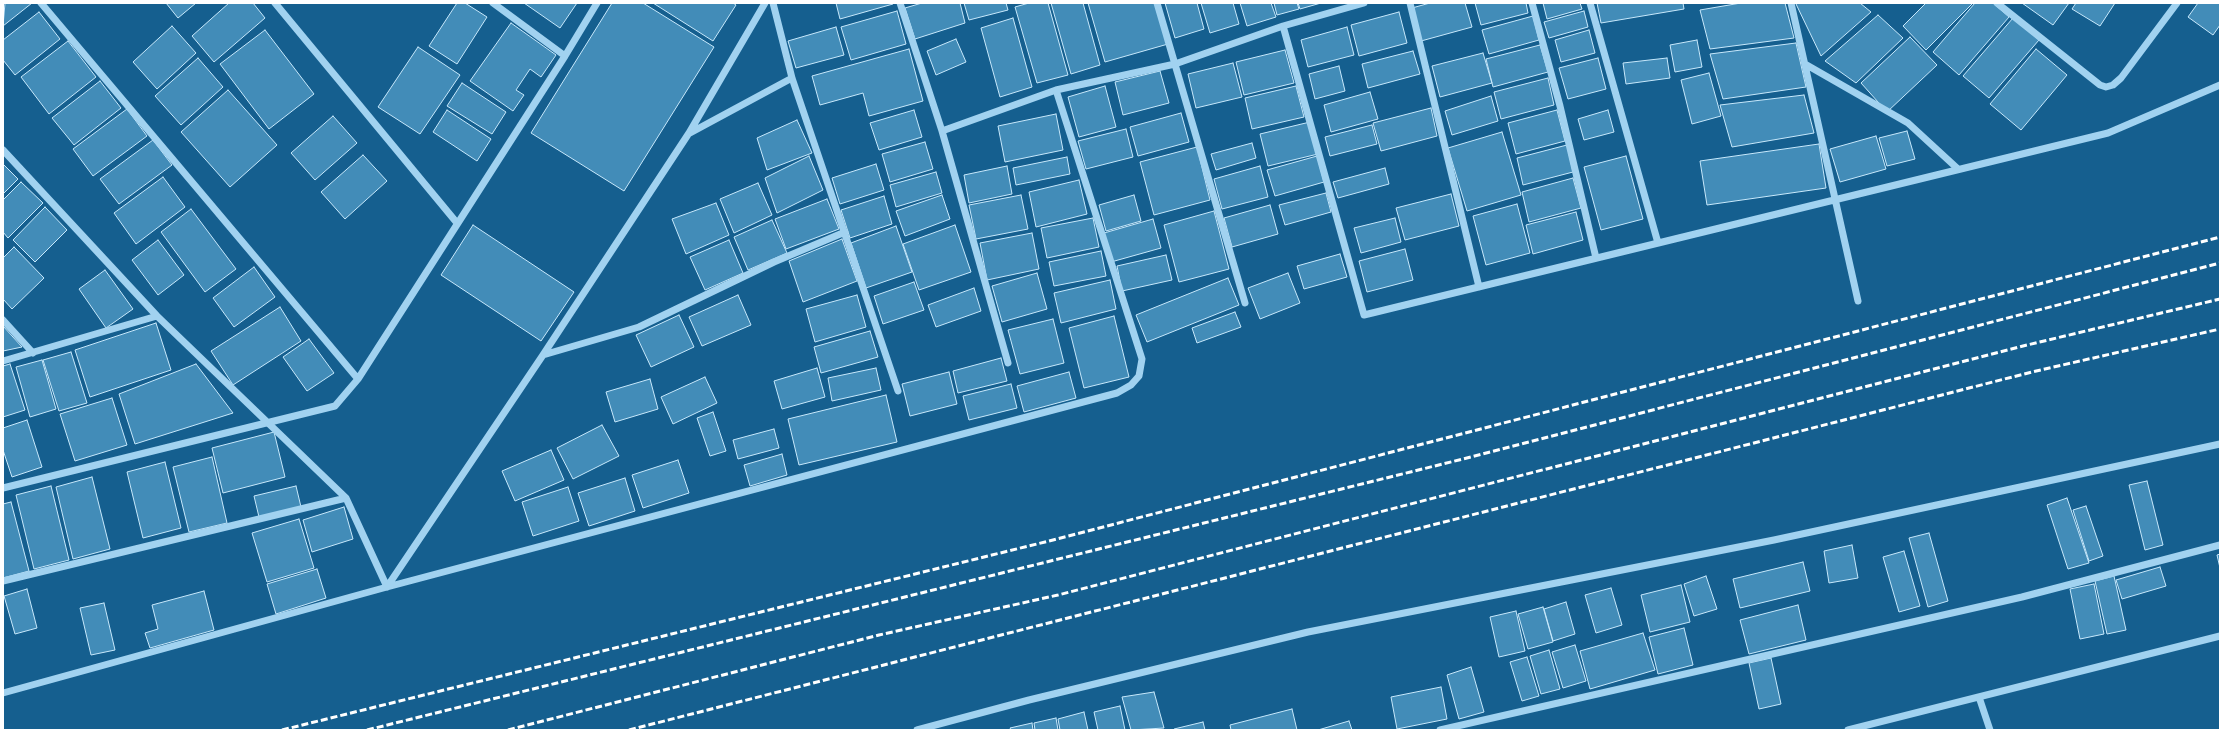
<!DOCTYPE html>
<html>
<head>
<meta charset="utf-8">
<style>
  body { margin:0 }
  #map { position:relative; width:2223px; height:733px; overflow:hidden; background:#155f8f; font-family:Arial,sans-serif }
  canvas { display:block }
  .frame { position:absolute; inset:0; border:4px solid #fff; pointer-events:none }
</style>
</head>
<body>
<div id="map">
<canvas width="2223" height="733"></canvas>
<div class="frame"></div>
</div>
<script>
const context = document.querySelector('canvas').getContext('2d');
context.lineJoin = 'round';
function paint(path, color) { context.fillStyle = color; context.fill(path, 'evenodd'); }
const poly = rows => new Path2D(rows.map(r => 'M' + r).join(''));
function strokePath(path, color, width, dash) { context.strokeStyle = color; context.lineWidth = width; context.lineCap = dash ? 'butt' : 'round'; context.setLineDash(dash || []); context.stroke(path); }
const building = poly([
  [5,3,32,3,3,26,5,3],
  [166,3,196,3,178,18,166,3],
  [229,3,253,3,265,18,214,62,192,36,229,3],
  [457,3,465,3,487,17,457,64,429,46,457,3],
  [524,3,577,3,560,28,524,3],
  [612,3,643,3,714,47,624,191,531,133,612,3],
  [653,3,733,3,736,5,713,41,653,3],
  [836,3,893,3,893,4,840,19,836,3],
  [922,3,960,3,965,23,915,39,905,8,922,3],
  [964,3,1006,3,1008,10,969,20,964,3],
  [1029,3,1048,3,1068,75,1037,83,1015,7,1029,3],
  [1051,3,1083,3,1100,65,1071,74,1051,3],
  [1088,3,1155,3,1168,44,1105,62,1088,3],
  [1165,3,1197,3,1204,29,1175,38,1165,3],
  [1201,3,1233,3,1239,24,1210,33,1201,3],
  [1240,3,1271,3,1276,17,1247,26,1240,3],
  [1274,3,1297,3,1299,9,1277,15,1274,3],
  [1298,3,1321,3,1300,9,1298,3],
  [1430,3,1465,3,1472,27,1421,41,1412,8,1430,3],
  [1475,3,1526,3,1528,13,1481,25,1475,3],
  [1543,3,1580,3,1582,9,1547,19,1543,3],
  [1597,3,1683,3,1684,9,1601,23,1597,3],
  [1741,3,1785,3,1794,38,1710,49,1700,10,1741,3],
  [1798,3,1860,3,1871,12,1821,56,1796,4,1798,3],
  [1926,3,1973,3,1926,50,1903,26,1926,3],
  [1975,3,1993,3,2009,17,1959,75,1933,52,1975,3],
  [2022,3,2069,3,2053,25,2022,3],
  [2076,3,2115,3,2100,26,2072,9,2076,3],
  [2198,3,2220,3,2220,25,2213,35,2188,17,2198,3],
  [897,11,906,44,851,60,841,27,897,11],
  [1584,11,1588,27,1549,38,1544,22,1584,11],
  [39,12,60,39,15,75,3,60,3,40,39,12],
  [1399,12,1407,43,1359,56,1351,25,1399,12],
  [1878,15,1903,38,1856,83,1825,61,1878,15],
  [1533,16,1539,40,1489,54,1482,30,1533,16],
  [1013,18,1032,87,1000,97,981,28,1013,18],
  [2013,18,2039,40,1989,98,1963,76,2013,18],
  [511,23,556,55,541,77,530,69,516,90,524,95,513,111,470,81,511,23],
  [172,26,196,53,157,89,133,62,172,26],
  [836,27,844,55,796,68,788,41,836,27],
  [1347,27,1354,55,1308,67,1301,40,1347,27],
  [265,30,314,94,269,129,220,64,265,30],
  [1589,30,1595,53,1561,62,1555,40,1589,30],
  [1910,37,1937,65,1887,112,1861,83,1910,37],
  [956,39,966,62,936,75,927,51,956,39],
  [1697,40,1702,67,1675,72,1670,45,1697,40],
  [68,41,96,77,49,114,21,77,68,41],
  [1796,43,1806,87,1723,99,1710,54,1796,43],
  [1540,45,1548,72,1493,87,1486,59,1540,45],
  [418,47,460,75,420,134,378,107,418,47],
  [909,49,923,101,869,116,863,93,820,105,812,76,909,49],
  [2036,49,2067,75,2021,130,1990,104,2036,49],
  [1285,50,1294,83,1244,95,1236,62,1285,50],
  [1413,51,1420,74,1368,88,1362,64,1413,51],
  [1483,53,1492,83,1440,97,1432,66,1483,53],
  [198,58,223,87,181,125,155,96,198,58],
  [1598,58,1606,89,1568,99,1559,68,1598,58],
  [1667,58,1670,78,1626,84,1623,63,1667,58],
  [1233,63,1242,97,1196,108,1188,74,1233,63],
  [1339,66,1345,91,1315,99,1309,74,1339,66],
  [1160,71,1169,103,1123,115,1115,82,1160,71],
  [1709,73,1721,116,1692,124,1681,80,1709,73],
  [1548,78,1554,105,1501,119,1494,92,1548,78],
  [100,81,121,108,74,145,52,118,100,81],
  [462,83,506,112,492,134,447,106,462,83],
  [1105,86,1116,127,1079,137,1068,97,1105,86],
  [1296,86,1304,117,1252,129,1245,98,1296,86],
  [228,90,277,145,230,187,181,132,228,90],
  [1370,92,1378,119,1331,132,1324,105,1370,92],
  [1804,95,1814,133,1732,147,1720,105,1804,95],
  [1491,96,1498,121,1452,135,1445,111,1491,96],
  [1431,108,1437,136,1381,151,1373,123,1431,108],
  [127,109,147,136,93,176,73,149,127,109],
  [447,110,491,139,477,161,433,132,447,110],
  [914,110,922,137,879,150,870,123,914,110],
  [1557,110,1565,141,1516,154,1508,123,1557,110],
  [1608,110,1614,132,1584,140,1578,119,1608,110],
  [1181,113,1189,142,1138,156,1130,127,1181,113],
  [1056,114,1063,150,1005,162,998,126,1056,114],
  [333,116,357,143,315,180,291,153,333,116],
  [797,120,812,153,767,170,757,138,797,120],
  [1310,122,1318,154,1268,166,1260,134,1310,122],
  [1372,125,1377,144,1330,156,1325,137,1372,125],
  [1126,129,1133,157,1086,169,1078,141,1126,129],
  [1907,131,1915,159,1887,166,1879,138,1907,131],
  [1502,132,1521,195,1467,211,1448,148,1502,132],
  [1876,136,1886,169,1840,182,1830,149,1876,136],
  [153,140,172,165,119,204,100,179,153,140],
  [925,142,933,169,890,182,882,154,925,142],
  [1252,143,1256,158,1216,170,1211,154,1252,143],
  [1819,144,1826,188,1707,205,1700,161,1819,144],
  [1567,145,1573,172,1523,185,1517,158,1567,145],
  [1197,147,1210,200,1154,215,1140,162,1197,147],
  [363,155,387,181,345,219,321,192,363,155],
  [809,156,823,190,777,213,765,178,809,156],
  [1317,156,1324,182,1275,196,1267,170,1317,156],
  [1626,156,1643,219,1601,230,1584,167,1626,156],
  [1067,157,1070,174,1016,185,1013,168,1067,157],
  [3,164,18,179,3,194,3,164],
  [876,164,884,190,840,204,832,178,876,164],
  [1007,166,1012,194,969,203,964,175,1007,166],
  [1260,166,1268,197,1222,209,1214,179,1260,166],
  [1385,168,1389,184,1338,198,1333,182,1385,168],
  [936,172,942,193,896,207,890,185,936,172],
  [163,177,185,207,136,244,114,213,163,177],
  [1573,178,1581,208,1529,222,1522,192,1573,178],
  [1079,180,1087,214,1036,227,1029,192,1079,180],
  [21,182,43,203,8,238,3,232,3,200,21,182],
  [758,183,772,215,734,233,720,199,758,183],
  [1326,193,1331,212,1285,225,1279,205,1326,193],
  [1451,194,1459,226,1405,240,1396,208,1451,194],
  [942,195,950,219,905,236,896,211,942,195],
  [1021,195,1028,229,976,239,969,205,1021,195],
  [1134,195,1141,221,1106,231,1099,205,1134,195],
  [884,196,892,224,850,238,841,210,884,196],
  [827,199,839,229,786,249,775,219,827,199],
  [716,203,729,235,686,254,672,219,716,203],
  [1517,204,1530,253,1486,265,1473,216,1517,204],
  [1270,205,1278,234,1232,247,1224,218,1270,205],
  [45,207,67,230,35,262,13,240,45,207],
  [191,209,236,269,205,292,161,232,191,209],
  [1214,211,1229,269,1179,282,1164,225,1214,211],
  [1576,212,1583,240,1533,254,1526,225,1576,212],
  [1093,218,1099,247,1047,258,1041,228,1093,218],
  [1395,218,1401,242,1361,253,1354,228,1395,218],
  [1153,219,1161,248,1111,262,1104,233,1153,219],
  [772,220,787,253,748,270,734,237,772,220],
  [473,225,574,292,541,341,441,275,473,225],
  [955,225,971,272,919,290,903,244,955,225],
  [896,226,912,272,866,288,851,243,896,226],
  [1032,233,1039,269,987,280,980,243,1032,233],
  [842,239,857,281,803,302,789,261,842,239],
  [158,240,184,275,158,295,132,260,158,240],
  [729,240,743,273,705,290,690,257,729,240],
  [14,247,44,278,12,309,3,299,3,258,14,247],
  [1405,249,1413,280,1367,292,1359,261,1405,249],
  [1101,251,1106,276,1054,286,1049,262,1101,251],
  [1340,254,1347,277,1304,289,1297,266,1340,254],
  [1166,255,1172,280,1122,291,1117,266,1166,255],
  [254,267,275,297,234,327,213,298,254,267],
  [105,270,133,309,106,328,79,289,105,270],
  [1037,273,1047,309,1002,322,992,286,1037,273],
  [1288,273,1300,303,1260,319,1248,288,1288,273],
  [1228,278,1239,305,1147,342,1136,315,1228,278],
  [1110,280,1116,309,1061,323,1054,293,1110,280],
  [914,282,924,310,883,324,874,296,914,282],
  [974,288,981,311,936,327,928,305,974,288],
  [738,295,751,325,702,346,689,317,738,295],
  [857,295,866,327,815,342,806,309,857,295],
  [280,307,301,341,233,385,211,351,280,307],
  [1235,312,1241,327,1197,343,1192,328,1235,312],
  [679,315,694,347,651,367,636,335,679,315],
  [1114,316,1129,377,1084,388,1069,328,1114,316],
  [1053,319,1064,363,1020,374,1008,330,1053,319],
  [156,323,171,370,90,397,75,350,156,323],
  [3,326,22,347,3,351,3,326],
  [870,331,878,357,821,373,814,347,870,331],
  [309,339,334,373,307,391,283,357,309,339],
  [71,352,87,403,59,411,43,360,71,352],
  [1001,358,1007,381,958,393,953,371,1001,358],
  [42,360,56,409,30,417,16,367,42,360],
  [10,364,25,410,3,417,3,366,10,364],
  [196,364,233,413,135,444,119,394,196,364],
  [817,368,825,397,782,409,774,381,817,368],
  [876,368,881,390,832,401,828,378,876,368],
  [949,372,957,404,910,416,902,384,949,372],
  [1069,372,1076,398,1024,412,1017,386,1069,372],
  [705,377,717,403,673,424,661,397,705,377],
  [650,379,658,409,615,422,606,392,650,379],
  [1011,384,1017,408,969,420,963,396,1011,384],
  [886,395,897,442,799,465,788,419,886,395],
  [112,398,127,445,75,461,60,414,112,398],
  [713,412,726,451,710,456,697,418,713,412],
  [27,420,42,467,12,477,3,450,3,428,27,420],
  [602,425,619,456,573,479,557,448,602,425],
  [774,429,779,448,738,459,733,440,774,429],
  [274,432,285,477,223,493,212,448,274,432],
  [551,450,564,480,515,501,502,471,551,450],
  [782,454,787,475,750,486,744,465,782,454],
  [212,457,227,523,189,532,173,467,212,457],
  [678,460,689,493,643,508,632,475,678,460],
  [165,462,181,528,143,538,127,472,165,462],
  [92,477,110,549,73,559,56,487,92,477],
  [625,478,635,511,589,526,578,493,625,478],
  [2147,481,2163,545,2145,550,2129,485,2147,481],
  [51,486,69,560,34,569,16,495,51,486],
  [296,486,301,507,259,517,254,496,296,486],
  [568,487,579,521,533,536,522,502,568,487],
  [2067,498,2089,563,2068,569,2047,505,2067,498],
  [11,502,29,571,3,578,3,504,11,502],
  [2086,506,2103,556,2089,561,2073,510,2086,506],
  [344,507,353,539,312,552,303,520,344,507],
  [299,519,314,568,267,582,252,533,299,519],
  [1929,533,1948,601,1928,607,1909,538,1929,533],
  [1852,545,1858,578,1829,583,1824,551,1852,545],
  [1904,551,1920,606,1899,612,1883,557,1904,551],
  [2220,554,2220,568,2217,555,2220,554],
  [1803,562,1810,591,1740,608,1733,579,1803,562],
  [2160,567,2166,586,2122,599,2116,580,2160,567],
  [317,569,326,598,276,614,267,584,317,569],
  [1706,576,1717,609,1694,616,1684,584,1706,576],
  [2114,576,2126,630,2107,634,2095,581,2114,576],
  [2094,584,2104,634,2080,639,2070,589,2094,584],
  [1681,585,1690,622,1650,632,1641,595,1681,585],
  [1611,588,1622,625,1596,633,1585,595,1611,588],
  [27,589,37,628,15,634,4,596,27,589],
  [204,591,214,630,150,648,145,633,158,629,152,605,204,591],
  [1566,602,1575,634,1553,641,1544,609,1566,602],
  [104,603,115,650,91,655,80,608,104,603],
  [1798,605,1806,640,1749,654,1740,620,1798,605],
  [1543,607,1553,642,1528,649,1518,614,1543,607],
  [1516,611,1525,651,1499,657,1490,617,1516,611],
  [1684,628,1693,665,1658,674,1649,637,1684,628],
  [1643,633,1655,670,1590,689,1580,651,1643,633],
  [1575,645,1586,681,1563,688,1552,652,1575,645],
  [1549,650,1560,689,1541,694,1530,656,1549,650],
  [1527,657,1539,696,1522,701,1510,662,1527,657],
  [1771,658,1781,704,1759,709,1749,663,1771,658],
  [1471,667,1484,712,1459,719,1447,675,1471,667],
  [1441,687,1447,719,1397,729,1391,697,1441,687],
  [1154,692,1164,728,1131,730,1122,697,1154,692],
  [1120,706,1125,730,1098,730,1094,712,1120,706],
  [1292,709,1297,730,1231,730,1230,725,1292,709],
  [1084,712,1088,730,1060,730,1058,719,1084,712],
  [1056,718,1058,730,1035,730,1034,723,1056,718],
  [1349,721,1352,730,1318,730,1349,721],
  [1203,722,1205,730,1174,730,1174,729,1203,722],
  [1032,723,1033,730,1011,730,1010,728,1032,723]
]);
paint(building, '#428cb8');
strokePath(building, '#c7e8fb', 1);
strokePath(poly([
  [41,3,358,379],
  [275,3,457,223],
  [493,3,565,56],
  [765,3,689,133,543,355,639,327,774,262,845,232],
  [773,3,792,78,898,391],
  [900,3,942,131,1008,363],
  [1157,3,1245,303],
  [1410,3,1479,287],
  [1532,3,1560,106,1596,258],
  [1590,3,1658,243],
  [1791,3,1858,301],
  [1997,3,2100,85,2106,87,2113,85,2121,78,2177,3],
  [1283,26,1364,315,2108,133,2220,85],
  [1805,64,1908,123,1958,169],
  [942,131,1056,90,1175,64,1283,26,1364,3],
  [690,133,792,78],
  [3,150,157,316,346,498,387,587],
  [3,320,33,353],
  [3,361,157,316],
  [3,488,335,406,358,379,565,56,597,3],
  [3,581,346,498],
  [387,587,543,355],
  [3,693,387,587,1117,393,1131,385,1139,376,1142,359,1056,90],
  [1979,697,1990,730],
  [917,730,1029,700,1308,632,1774,540,2220,444],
  [1440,730,2022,597,2220,545],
  [1848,730,2220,636]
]), '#a1d2f0', 7);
strokePath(poly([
  [282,730,1053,540,2220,237],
  [367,730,1471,457,2220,263],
  [508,730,879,635,1058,595,2023,346,2220,299],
  [629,730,2032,372,2220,329]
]), '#fff', 3, [7, 3]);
</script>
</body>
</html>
